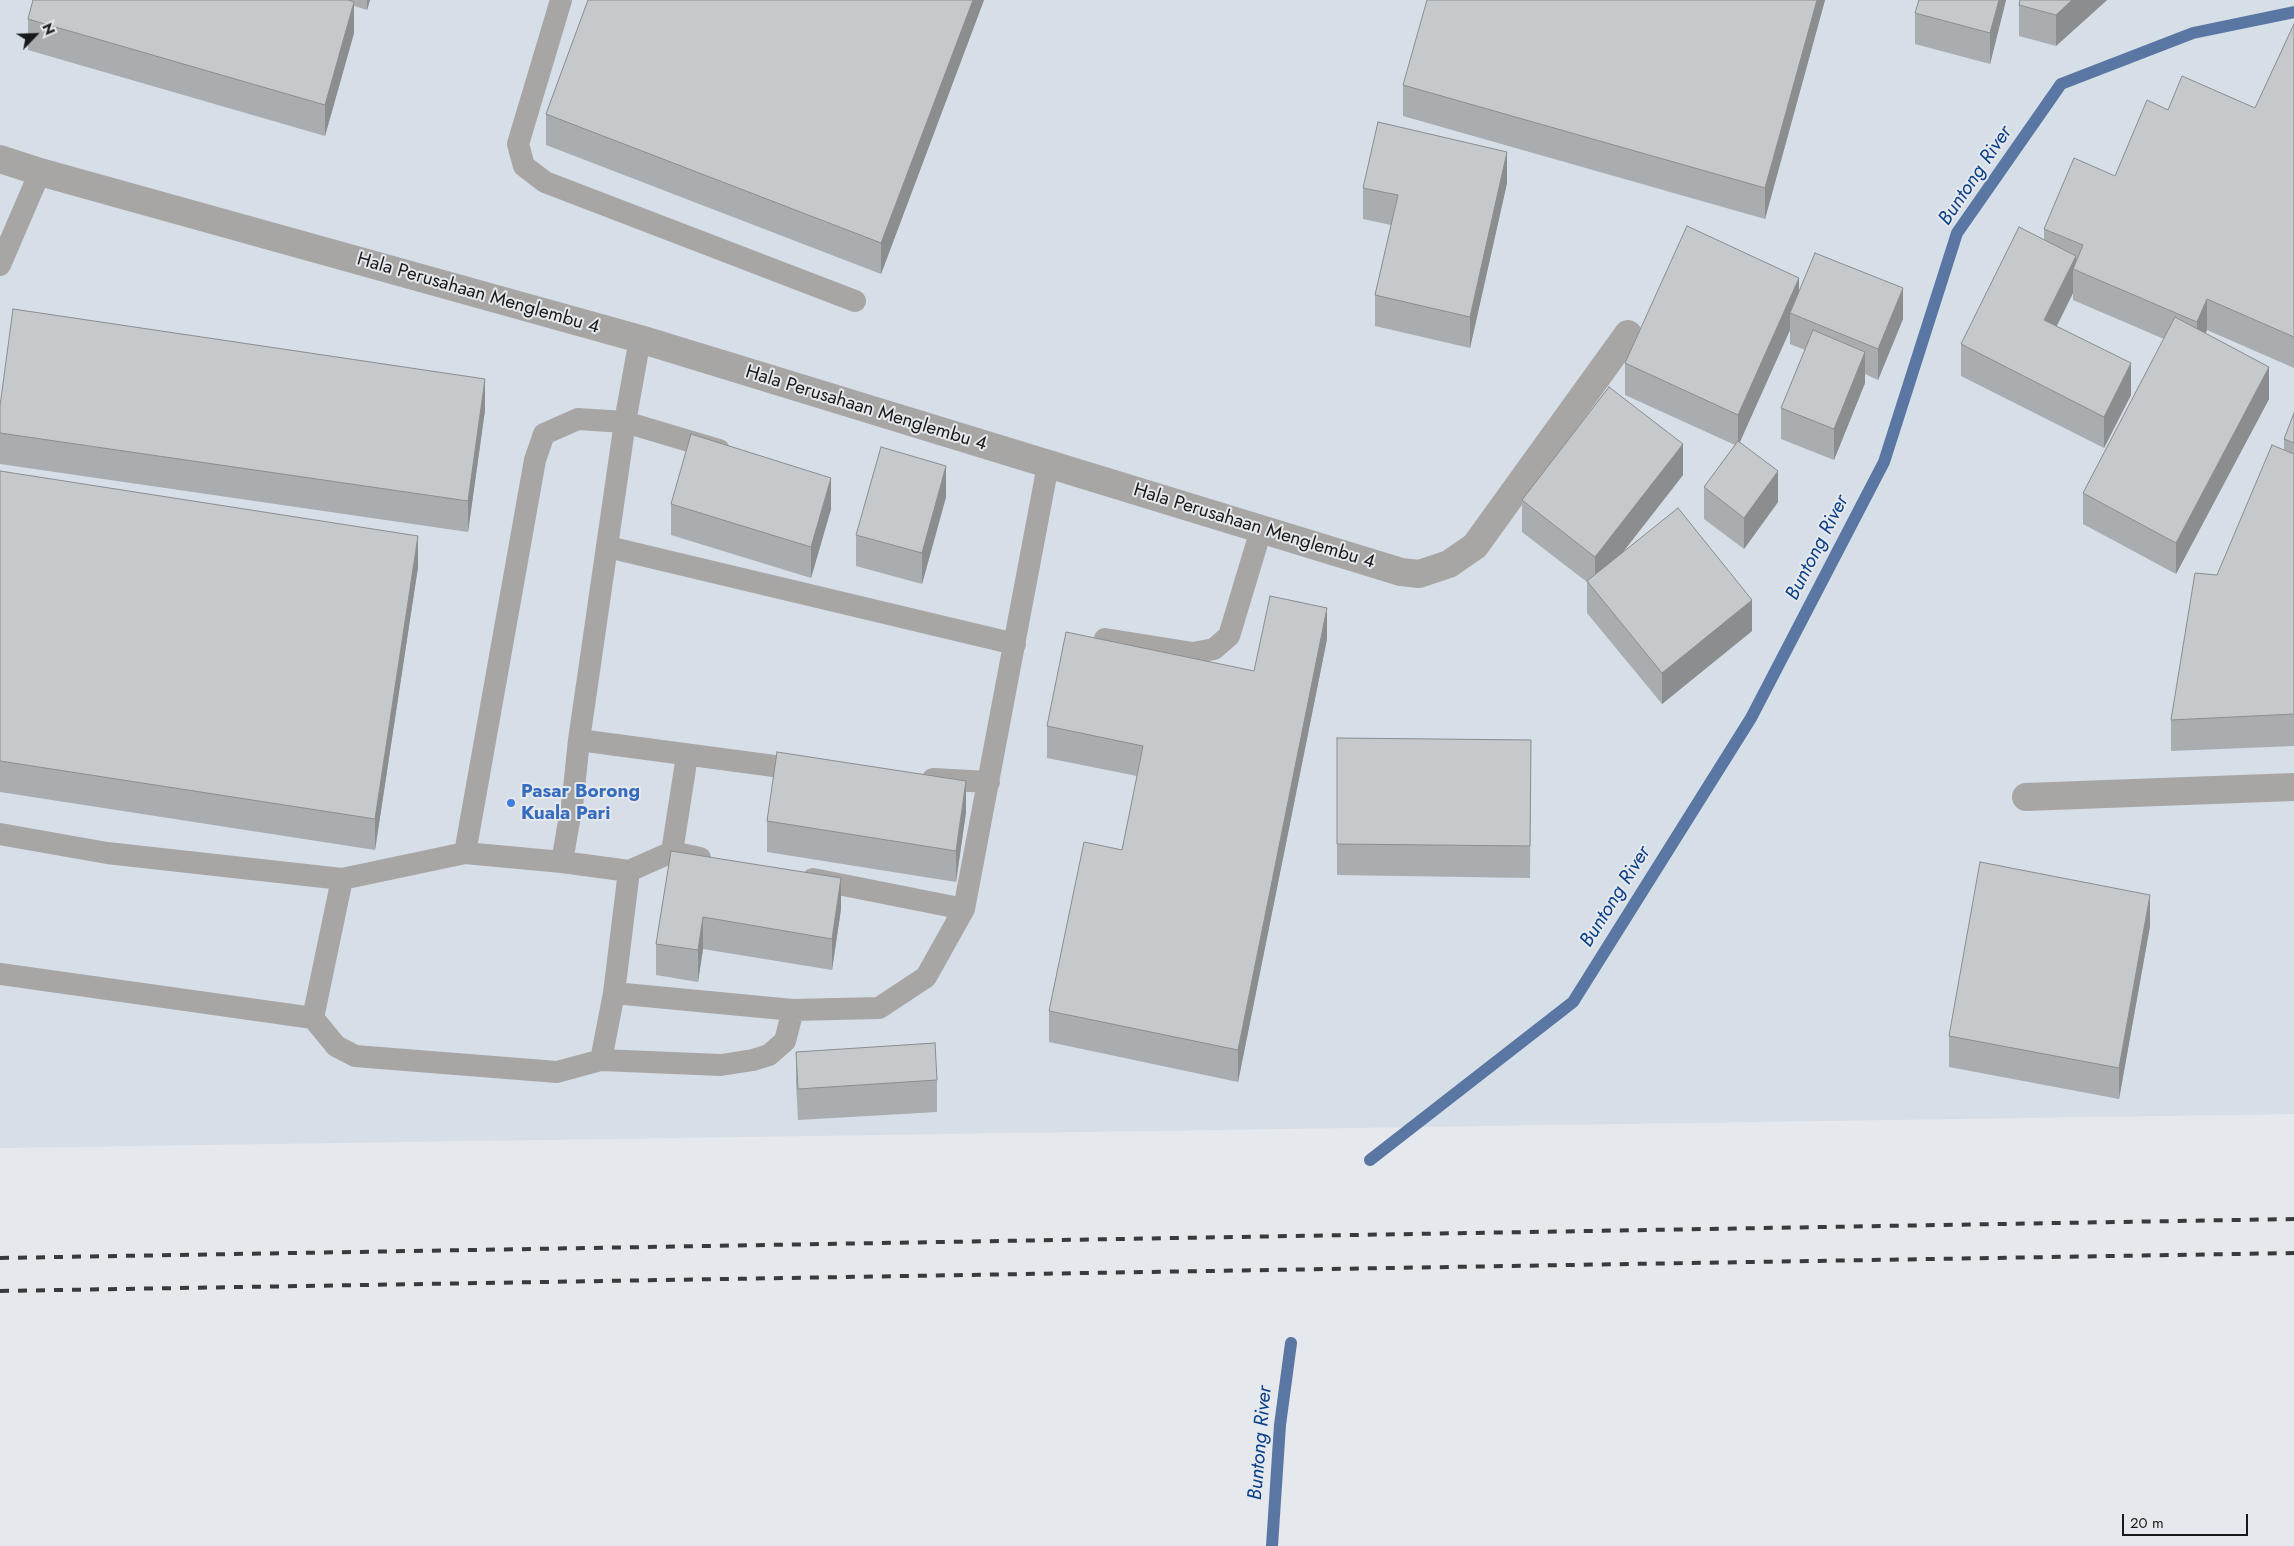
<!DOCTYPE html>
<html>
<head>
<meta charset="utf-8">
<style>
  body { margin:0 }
  #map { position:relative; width:2294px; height:1546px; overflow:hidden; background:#e5e8ec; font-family:Jost,sans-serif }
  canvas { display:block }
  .north { position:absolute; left:10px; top:10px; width:50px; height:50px; -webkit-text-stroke:4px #e5e8ec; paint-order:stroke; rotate:66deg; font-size:14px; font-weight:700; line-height:20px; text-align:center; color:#18191a }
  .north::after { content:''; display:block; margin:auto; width:18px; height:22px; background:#18191a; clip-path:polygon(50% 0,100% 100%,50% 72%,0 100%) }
  .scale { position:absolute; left:2122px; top:1514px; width:126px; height:22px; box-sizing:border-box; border:2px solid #18191a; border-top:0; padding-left:6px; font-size:15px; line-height:18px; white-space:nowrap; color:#18191a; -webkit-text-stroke:4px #e5e8ec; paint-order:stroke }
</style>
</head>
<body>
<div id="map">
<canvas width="2294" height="1546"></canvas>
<div class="north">N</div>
<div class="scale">20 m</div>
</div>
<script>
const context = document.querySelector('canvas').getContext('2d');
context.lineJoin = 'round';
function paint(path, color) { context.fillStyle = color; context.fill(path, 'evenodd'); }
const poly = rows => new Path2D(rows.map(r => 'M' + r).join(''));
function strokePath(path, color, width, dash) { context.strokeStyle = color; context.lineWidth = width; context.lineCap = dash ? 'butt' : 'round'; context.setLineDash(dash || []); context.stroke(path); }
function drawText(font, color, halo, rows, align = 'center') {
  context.font = font + ' Jost,sans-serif'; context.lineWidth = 4; context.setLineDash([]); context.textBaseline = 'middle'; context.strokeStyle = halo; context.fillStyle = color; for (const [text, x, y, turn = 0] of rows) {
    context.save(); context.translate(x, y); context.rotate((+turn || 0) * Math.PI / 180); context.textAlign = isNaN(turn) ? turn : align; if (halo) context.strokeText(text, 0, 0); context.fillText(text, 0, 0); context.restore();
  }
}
paint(poly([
  [0,0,2294,0,2294,1114,0,1148]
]), '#d6dee8');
strokePath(poly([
  [1370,1160,1573,1002,1751,718,1884,462,1957,233,2061,84,2193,33,2294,12],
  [1272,1546,1280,1425,1291,1343]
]), '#5a77a3', 12);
strokePath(poly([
  [561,0,518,144,524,166,545,182,855,301],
  [0,265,40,172],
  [608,547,1015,644],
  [1105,639,1193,653,1214,649,1229,636,1261,530],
  [579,740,804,770],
  [933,779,989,782],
  [0,834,107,853,342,879,465,853,562,862,573,798,579,740,625,422,640,339],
  [672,852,687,756],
  [465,853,535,460,544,434,578,419,625,422,719,450],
  [629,871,672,852,700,858],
  [813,879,964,909],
  [0,974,313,1018,342,879],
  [614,993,793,1010,879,1008,926,977,964,909,1048,465],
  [313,1018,336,1046,355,1056,557,1072,601,1060,614,993,629,871,562,862],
  [601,1060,721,1065,753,1060,769,1055,785,1041,793,1010]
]), '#a8a6a5', 22);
strokePath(poly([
  [0,159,40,172,640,339,1401,572,1419,574,1449,564,1475,546,1628,334],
  [2026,797,2294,787]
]), '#a8a6a5', 28);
strokePath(poly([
  [0,1258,2294,1219],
  [0,1291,2294,1253]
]), '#393a3b', 4, [9, 9]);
paint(poly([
  [33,0,370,0,367,10,354,6,354,33,325,136,28,50,28,19],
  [588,0,984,0,881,274,546,145,546,114],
  [1825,0,1765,219,1403,116,1403,85],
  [1919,0,2006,0,1990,64,1915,44,1915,13],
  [2020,0,2107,0,2056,46,2019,36,2019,5],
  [2294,24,2294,368,2207,330,2205,333,2269,399,2176,574,2083,524,2083,493,2164,339,2073,300,2073,293,2057,326,2131,395,2104,448,1961,376,1961,344,2044,240,2044,229,2115,176,2168,110,2255,108],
  [1507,183,1470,348,1375,326,1375,295,1391,225,1363,219,1363,188],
  [1799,291,1903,319,1878,380,1865,374,1865,383,1834,460,1781,439,1781,408,1805,350,1790,344,1790,330,1740,442,1778,502,1744,549,1704,519,1704,487,1735,445,1625,395,1625,363],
  [0,406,485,410,468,532,0,464],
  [2294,413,2294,746,2171,751,2171,720,2217,575,2284,450,2284,439],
  [0,471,418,567,375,850,0,792],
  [1683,475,1622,553,1752,631,1662,704,1587,613,1587,582,1522,532,1522,500],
  [946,497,922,584,856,566,856,535],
  [671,504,831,509,811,578,671,535],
  [1327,639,1238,1082,1049,1042,1049,1011,1122,850,1137,776,1047,758,1047,726,1254,671],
  [1337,738,1531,740,1530,878,1337,875],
  [966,812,956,882,767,852,767,821],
  [671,851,841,909,832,970,703,949,698,982,656,975,656,944],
  [2150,926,2119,1099,1949,1067,1949,1036],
  [796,1052,937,1080,937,1112,798,1120,796,1083]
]), '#aaadaf');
paint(poly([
  [367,0,370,0,367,10],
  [973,0,984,0,881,274,881,243],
  [1817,0,1825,0,1765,219,1765,188],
  [1999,0,2006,0,1990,64,1990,33],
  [2072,0,2107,0,2056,46,2056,15],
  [354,2,354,33,325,136,325,105],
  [1507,152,1507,183,1470,348,1470,317],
  [2076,256,2076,270,2073,269,2073,293,2044,351,2044,320],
  [1799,278,1799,310,1790,313,1790,330,1738,446,1738,415],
  [1903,288,1903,319,1878,380,1878,349],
  [2207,299,2207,330,2197,354,2197,322],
  [1865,352,1865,383,1834,460,1834,429],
  [2131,363,2131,395,2104,448,2104,417],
  [2269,367,2269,399,2176,574,2176,543],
  [485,379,485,410,468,532,468,501],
  [1683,444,1683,475,1595,588,1595,557],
  [946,466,946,497,922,584,922,553],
  [1778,471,1778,502,1744,549,1744,518],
  [831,478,831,509,811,578,811,547],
  [418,536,418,567,375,850,375,819],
  [1752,600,1752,631,1662,704,1662,673],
  [1327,608,1327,639,1238,1082,1238,1050],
  [966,781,966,812,956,882,956,851],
  [841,878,841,909,832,970,832,939],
  [2150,895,2150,926,2119,1099,2119,1068],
  [703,917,703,949,698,982,698,950]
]), '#8b8d8f');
const building = poly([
  [33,0,348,0,354,2,325,105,28,19,33,0],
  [588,0,973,0,881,243,546,114,588,0],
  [1427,0,1817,0,1765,188,1403,85,1427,0],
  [1919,0,1999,0,1990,33,1915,13,1919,0],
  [2020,0,2072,0,2056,15,2019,5,2020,0],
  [2294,24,2294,337,2207,299,2197,322,2073,269,2083,245,2044,229,2074,158,2115,176,2147,100,2168,110,2182,76,2255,108,2294,24],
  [1378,122,1507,152,1470,317,1375,295,1398,195,1363,188,1378,122],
  [1687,226,1799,278,1738,415,1625,363,1687,226],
  [2019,227,2076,256,2044,320,2131,363,2104,417,1961,344,2019,227],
  [1815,253,1903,288,1878,349,1790,313,1815,253],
  [13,309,485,379,468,501,0,433,0,406,13,309],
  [2175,317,2269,367,2176,543,2083,493,2175,317],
  [1813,330,1865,352,1834,429,1781,408,1813,330],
  [1609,387,1683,444,1595,557,1522,500,1609,387],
  [2294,413,2294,443,2284,439,2294,413],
  [691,434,831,478,811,547,671,504,691,434],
  [1738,441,1778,471,1744,518,1704,487,1738,441],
  [2272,445,2294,454,2294,714,2171,720,2195,573,2217,575,2272,445],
  [881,447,946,466,922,553,856,535,881,447],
  [0,471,418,536,375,819,0,761,0,471],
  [1678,508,1752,600,1662,673,1587,581,1678,508],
  [1270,596,1327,608,1238,1050,1049,1011,1084,842,1122,850,1143,746,1047,726,1066,632,1254,671,1270,596],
  [1337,738,1531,740,1530,846,1337,844,1337,738],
  [777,752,966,781,956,851,767,821,777,752],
  [671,851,841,878,832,939,703,917,698,950,656,944,671,851],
  [1980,862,2150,895,2119,1068,1949,1036,1980,862],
  [935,1043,937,1080,798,1089,796,1052,935,1043]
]);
paint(building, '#c6c9cc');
strokePath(building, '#8b8d8f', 1);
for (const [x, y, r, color] of [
  [511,803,5,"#3f7fe0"]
]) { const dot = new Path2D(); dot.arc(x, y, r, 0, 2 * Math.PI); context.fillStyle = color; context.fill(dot); strokePath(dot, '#e5e8ec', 2); }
drawText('19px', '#18191a', '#e5e8ec', [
  ["Hala Perusahaan Menglembu 4",478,294,16],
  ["Hala Perusahaan Menglembu 4",866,409,17],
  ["Hala Perusahaan Menglembu 4",1254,527,17]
]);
drawText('bold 19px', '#366cbe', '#e5e8ec', [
  ["Pasar Borong",521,792],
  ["Kuala Pari",521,814]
], 'left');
drawText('italic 20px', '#0b4089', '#e5e8ec', [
  ["Buntong River",1976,176,-56],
  ["Buntong River",1818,548,-63],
  ["Buntong River",1616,897,-58],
  ["Buntong River",1261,1443,-85]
]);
</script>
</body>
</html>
